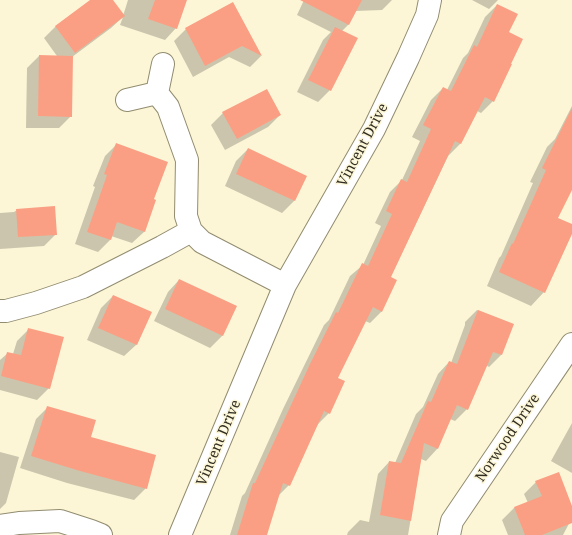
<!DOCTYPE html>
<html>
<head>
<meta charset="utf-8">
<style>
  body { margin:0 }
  canvas { display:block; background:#fcf6d7 }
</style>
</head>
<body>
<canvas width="572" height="535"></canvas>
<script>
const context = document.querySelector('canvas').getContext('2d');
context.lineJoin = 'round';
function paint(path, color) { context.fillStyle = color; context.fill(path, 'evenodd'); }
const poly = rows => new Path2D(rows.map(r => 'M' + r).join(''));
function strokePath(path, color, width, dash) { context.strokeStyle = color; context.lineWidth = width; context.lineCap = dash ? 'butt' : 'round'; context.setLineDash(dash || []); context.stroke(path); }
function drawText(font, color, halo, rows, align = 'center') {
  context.font = font + ' "Noto Serif",serif'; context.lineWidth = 3; context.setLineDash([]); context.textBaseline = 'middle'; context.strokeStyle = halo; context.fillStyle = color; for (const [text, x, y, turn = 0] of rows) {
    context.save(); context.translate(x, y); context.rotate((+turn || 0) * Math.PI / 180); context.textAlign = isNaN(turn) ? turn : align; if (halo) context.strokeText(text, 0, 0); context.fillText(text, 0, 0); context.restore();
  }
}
paint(poly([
  [92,0,111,0,123,16,128,0,186,0,176,28,165,40,120,25,123,17,111,28,72,57,71,116,59,128,26,128,27,68,39,56,57,56,44,38,56,26],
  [304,0,392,0,382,10,355,11,348,25,342,31,330,90,318,102,297,92,323,40,331,32,297,15],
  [472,0,498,0,489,9],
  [233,4,261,56,250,67,229,57,193,77,174,41,186,29],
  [497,5,508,33,493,101,481,113,477,111,460,144,448,156,390,278,382,311,370,323,365,321,337,378,329,413,317,425,289,485,278,496,266,535,230,535,242,496,245,493,283,409,324,325,329,320,350,276,363,265,381,226,375,223,390,192,402,180,420,141,412,137,431,100,443,88,447,90,463,58,468,53,485,17],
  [572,106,572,188,557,219,572,226,572,232,544,292,531,306,487,286,499,258,501,256,533,183,530,182,547,147,555,139],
  [223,113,280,115,268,127,225,150,211,125],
  [117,144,152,200,144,232,132,243,111,236,110,240,98,252,75,244,95,187,93,186,105,156],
  [248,149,305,176,294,201,282,213,225,186,236,161],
  [17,210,56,234,44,246,0,249,0,213,14,212],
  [179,280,236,306,222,336,210,348,154,321,168,292],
  [113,296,150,313,136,345,124,356,87,340,101,308],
  [477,310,513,324,501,355,489,367,486,365,467,409,455,421,450,419,437,449,426,461,421,459,408,535,347,535,348,532,360,520,369,522,378,474,389,462,395,463,416,414,423,407,438,374,449,362,451,363,465,325,465,322],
  [29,329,49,388,37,400,0,390,0,360,8,353,13,354,17,341],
  [48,407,89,438,146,488,134,500,67,483,20,468,36,419],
  [572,423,572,473,551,461],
  [0,452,19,457,6,503,0,509],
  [536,482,572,508,572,518,563,535,508,535,502,520,514,508,528,503,524,494]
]), '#0003');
paint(poly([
  [90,0,113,0,125,16,75,53,55,26],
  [155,0,187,0,177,29,148,19],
  [300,0,362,0,349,25],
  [233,2,262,56,242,46,205,66,185,28],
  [497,4,518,14,509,32,523,39,511,64,512,64,494,102,485,97,461,144,455,141,391,277,397,280,382,312,373,307,338,378,345,381,330,414,324,411,290,486,283,483,267,535,237,535,253,483,255,483,310,364,336,312,338,313,362,263,368,266,392,214,386,211,401,179,407,182,431,129,423,125,443,87,451,91,474,45,477,47],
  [335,27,358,38,331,91,308,80],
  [39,55,73,56,72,117,38,116],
  [267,89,281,115,237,139,222,112],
  [572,108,572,190,558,218,572,224,572,234,545,293,499,272,512,243,513,244,546,170,542,168],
  [116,143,168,162,154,199,156,200,145,232,117,222,111,240,87,232,107,175,104,174],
  [248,148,307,176,295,201,236,174],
  [55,206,57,235,18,237,16,209],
  [179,279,237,306,223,336,165,309],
  [113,295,152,312,137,345,98,328],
  [478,310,514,324,502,355,493,352,468,410,457,405,438,449,424,443,411,521,380,515,389,461,401,463,428,401,431,402,449,361,457,364],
  [28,328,64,337,50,389,1,376,7,352,21,355],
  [47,406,96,420,91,437,156,455,147,489,80,471,31,456],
  [559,472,572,506,572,523,542,535,525,535,514,507,542,496,535,481]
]), '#fb9f84');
const street = poly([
  [157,93,168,107,187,160,186,216,191,231],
  [127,100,157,93,163,64],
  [0,311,6,311,36,303,83,287,162,247,191,231,202,242,285,285],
  [0,526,19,523,60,521,91,531,101,535],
  [180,535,285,285,374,129,408,58,427,15,430,0],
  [449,535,452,521,572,344]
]);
strokePath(street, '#928c70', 24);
strokePath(street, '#fff', 22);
drawText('14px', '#312e23', '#fcf6d7', [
  ["Vincent Drive",363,145,-62],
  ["Norwood Drive",508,438,-56],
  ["Vincent Drive",219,443,-67]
]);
</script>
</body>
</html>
